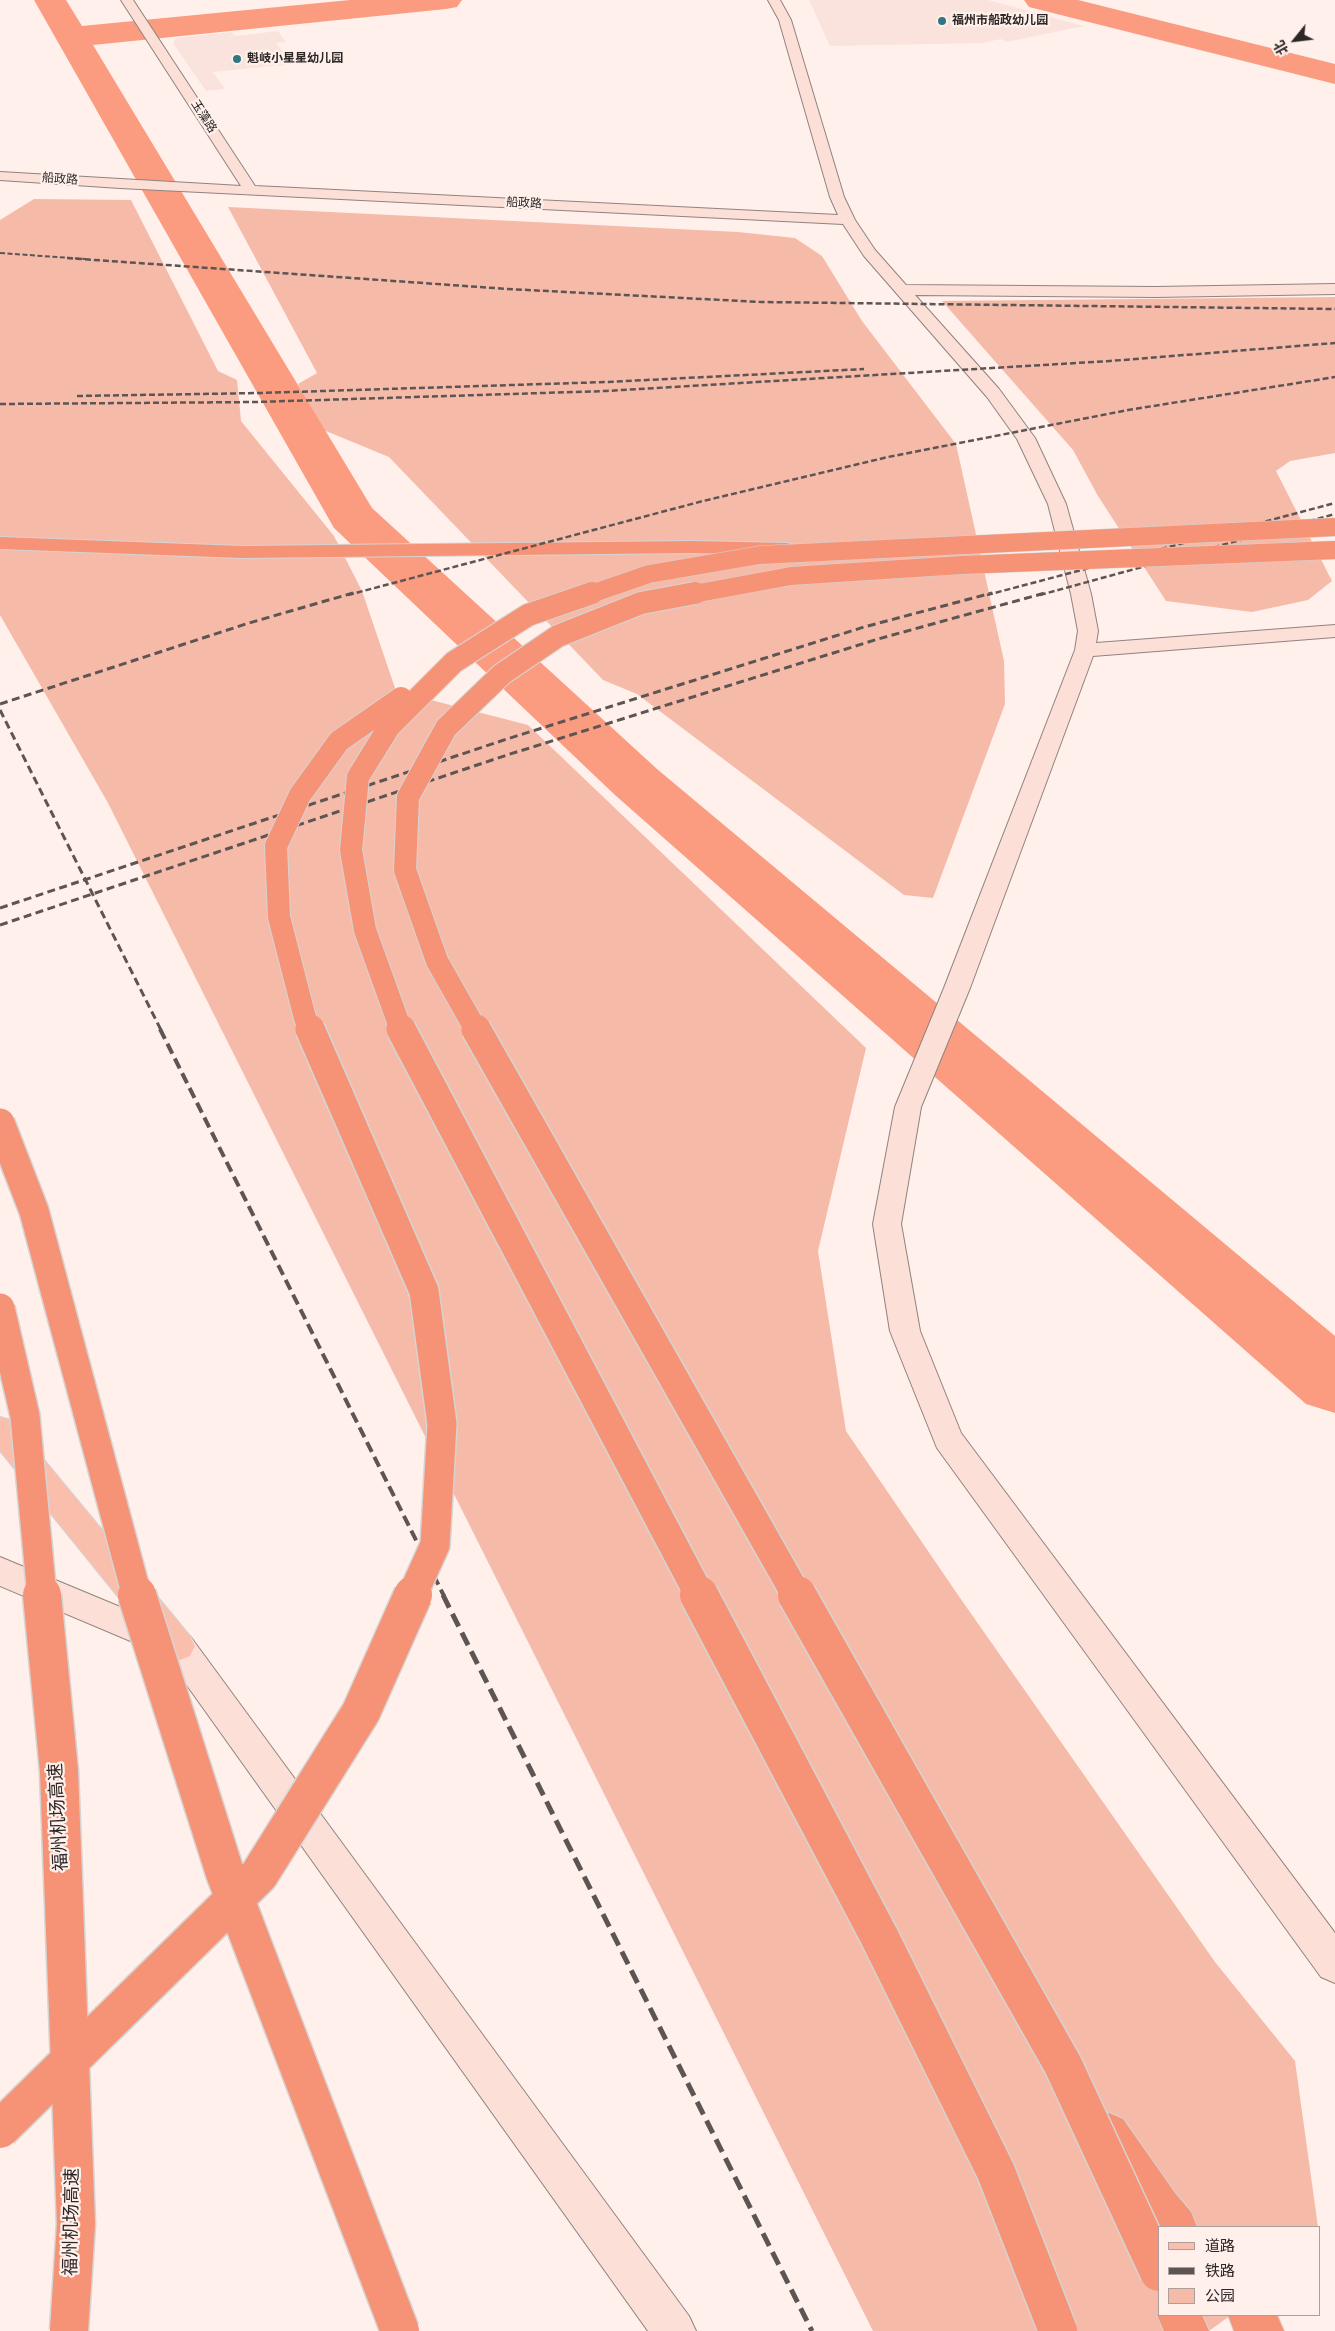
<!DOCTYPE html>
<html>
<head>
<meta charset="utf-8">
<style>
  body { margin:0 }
  #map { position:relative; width:1335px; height:2331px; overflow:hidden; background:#fff0ec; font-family:"Source Sans 3","Noto Sans SC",sans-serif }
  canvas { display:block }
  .legend { position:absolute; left:1158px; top:2226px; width:162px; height:90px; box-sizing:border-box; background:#fff0ec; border:1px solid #ab9f9c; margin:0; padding:6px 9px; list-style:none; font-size:15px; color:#2c2625 }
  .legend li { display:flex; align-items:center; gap:10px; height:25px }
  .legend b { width:25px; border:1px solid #ab9f9c }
  .north { position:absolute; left:1270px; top:15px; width:50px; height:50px; -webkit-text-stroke:4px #fff0ec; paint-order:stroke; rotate:241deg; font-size:14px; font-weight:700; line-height:20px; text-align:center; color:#2c2625 }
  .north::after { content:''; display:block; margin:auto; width:18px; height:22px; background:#2c2625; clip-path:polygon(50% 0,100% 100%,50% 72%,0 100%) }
</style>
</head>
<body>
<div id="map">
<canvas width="1335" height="2331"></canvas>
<ul class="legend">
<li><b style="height:6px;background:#fabead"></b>道路</li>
<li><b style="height:6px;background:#5d5554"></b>铁路</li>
<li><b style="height:14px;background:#f6baa9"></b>公园</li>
</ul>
<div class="north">北</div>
</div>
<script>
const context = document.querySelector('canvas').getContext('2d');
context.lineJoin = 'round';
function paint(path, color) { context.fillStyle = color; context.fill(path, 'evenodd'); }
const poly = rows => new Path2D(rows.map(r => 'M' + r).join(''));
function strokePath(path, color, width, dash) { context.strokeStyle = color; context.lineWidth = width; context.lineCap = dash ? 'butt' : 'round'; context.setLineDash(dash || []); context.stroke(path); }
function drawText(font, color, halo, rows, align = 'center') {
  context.font = font + ' "Source Sans 3","Noto Sans SC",sans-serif'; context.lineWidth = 4.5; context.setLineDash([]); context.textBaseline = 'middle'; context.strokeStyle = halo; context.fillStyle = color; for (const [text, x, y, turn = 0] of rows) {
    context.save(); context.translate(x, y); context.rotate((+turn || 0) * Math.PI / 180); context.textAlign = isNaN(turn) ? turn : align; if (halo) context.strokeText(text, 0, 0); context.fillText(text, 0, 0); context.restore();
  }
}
paint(poly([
  [809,0,988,0,1084,26,1007,42,1001,39,982,43,830,46],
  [278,31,286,42,276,43,293,64,213,72,225,89,206,91,173,43,176,38,232,32,235,36]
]), '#fae3dc');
paint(poly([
  [34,199,131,200,218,371,237,380,241,421,334,536,362,591,396,691,528,725,866,1048,818,1251,846,1431,958,1595,1215,1962,1295,2061,1318,2227,1159,2227,1159,2315,1231,2315,1209,2331,873,2331,108,803,0,615,0,220],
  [228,207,738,232,795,238,822,256,862,321,956,444,1004,661,1005,704,933,898,904,895,637,694,603,680,389,457,321,429,298,384,317,373],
  [1335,297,1335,453,1290,461,1276,471,1332,581,1308,600,1252,612,1166,601,1098,496,1073,450,942,301]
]), '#f6baa9');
paint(poly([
  [34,0,66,0,82,26,350,0,462,0,457,7,446,9,93,45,372,508,657,769,1335,1336,1335,1413,1306,1404,615,795,334,528,34,0],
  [1024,0,1078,0,1335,64,1335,84,1029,7,1024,0]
]), '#fb9c80');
const secondary = poly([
  [121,0,133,0,255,186,838,215,830,197,779,20,768,0,780,0,791,20,844,197,855,220,875,250,906,285,1155,287,1335,284,1335,294,1155,297,915,295,999,389,1035,438,1066,504,1091,594,1098,631,1096,643,1335,625,1335,637,1093,656,970,988,921,1107,901,1224,920,1331,961,1433,1335,1933,1335,1983,1321,1977,937,1448,890,1331,873,1224,895,1107,944,988,1075,650,1078,631,1071,594,1048,504,1017,439,987,397,864,256,843,224,120,188,0,180,0,172,241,186,121,0],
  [0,1557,190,1636,689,2316,696,2331,648,2331,166,1656,0,1586,0,1557]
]);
const primary = poly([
  [0,1417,11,1420,190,1636,195,1646,190,1656,178,1661,166,1656,0,1451,0,1417]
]);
const highway = poly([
  [0,537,242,546,692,541,787,543,794,545,797,549,794,553,787,555,692,553,242,558,0,549,0,537],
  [1109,2113,1123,2119,1175,2193,1191,2212,1197,2227,1159,2227,1159,2239,1145,2223,1095,2147,1089,2133,1095,2119,1109,2113],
  [1159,2312,1159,2315,1202,2315,1209,2331,1164,2331,1157,2315,1159,2312],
  [1228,2315,1277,2315,1284,2331,1234,2331,1228,2315]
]);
strokePath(secondary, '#90837f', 2);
strokePath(primary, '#d5d4d3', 2);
strokePath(highway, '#d5d4d3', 2);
paint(secondary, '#fcdfd6');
paint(primary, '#fabead');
paint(highway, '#f69376');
strokePath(poly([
  [0,253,85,259]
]), '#5d5554', 2, [5, 2.5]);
strokePath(poly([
  [67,258,508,289,761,302,1335,309],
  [77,396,260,393,607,382,864,369],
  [0,404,257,402,606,391,1110,361,1335,343],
  [348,595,703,501,888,457,1128,410,1335,377],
  [987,595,1335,503],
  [1040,595,1335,514]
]), '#5d5554', 2.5, [6, 3]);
strokePath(poly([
  [0,704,249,623,353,593],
  [0,710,161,1030],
  [0,908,507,739,864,627,992,593],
  [0,925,507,755,878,639,1045,593]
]), '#5d5554', 3, [8, 4.5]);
strokePath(poly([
  [160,1029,444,1596]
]), '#5d5554', 4, [11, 5.5]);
strokePath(poly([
  [443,1595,812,2331]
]), '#5d5554', 5, [14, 7]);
const highwayBridgeFar3 = poly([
  [588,595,649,574,760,555,1335,527],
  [688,595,791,576,962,565,1335,550]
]);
const highwayBridgeFar2 = poly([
  [310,1030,305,1018,279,917,276,846,300,795,339,741,401,698],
  [401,1030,365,930,351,850,358,777,389,727,454,662,528,615,592,593],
  [476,1030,437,961,405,870,408,797,446,728,502,674,558,636,641,603,695,593]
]);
const highwayBridgeFar1 = poly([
  [310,1029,424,1291,442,1424,435,1545,412,1596],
  [401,1029,700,1596],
  [476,1029,797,1596],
  [0,1123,34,1211,137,1596],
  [0,1308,25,1416,42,1596]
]);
const highwayBridge = poly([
  [42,1595,59,1771,76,2224,69,2331],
  [137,1595,225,1873,400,2331],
  [699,1595,879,1936,996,2172,1058,2331],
  [797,1595,1063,2065,1159,2272],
  [0,2129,259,1875,361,1712,413,1595]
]);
strokePath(highwayBridgeFar3, '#d5d4d3', 19, []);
strokePath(highwayBridgeFar2, '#d5d4d3', 24, []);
strokePath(highwayBridgeFar1, '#d5d4d3', 32, []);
strokePath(highwayBridge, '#d5d4d3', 41, []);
strokePath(highwayBridgeFar3, '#f69376', 18);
strokePath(highwayBridgeFar2, '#f69376', 22);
strokePath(highwayBridgeFar1, '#f69376', 29);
strokePath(highwayBridge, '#f69376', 38);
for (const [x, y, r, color] of [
  [942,21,5,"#307783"],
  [237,59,5,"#307783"]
]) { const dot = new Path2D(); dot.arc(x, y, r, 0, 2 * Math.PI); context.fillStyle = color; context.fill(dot); strokePath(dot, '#fff0ec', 2); }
drawText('bold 12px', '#2c2625', '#fff0ec', [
  ["福州市船政幼儿园",952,21],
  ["魁岐小星星幼儿园",247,59]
], 'left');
drawText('12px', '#2c2625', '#fff0ec', [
  ["玉藻路",203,117,57],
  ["船政路",60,180,4],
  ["船政路",524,204,3]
]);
drawText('18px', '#2c2625', '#fff0ec', [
  ["福州机场高速",60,1817,-93],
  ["福州机场高速",73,2222,-89]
]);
</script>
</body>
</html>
